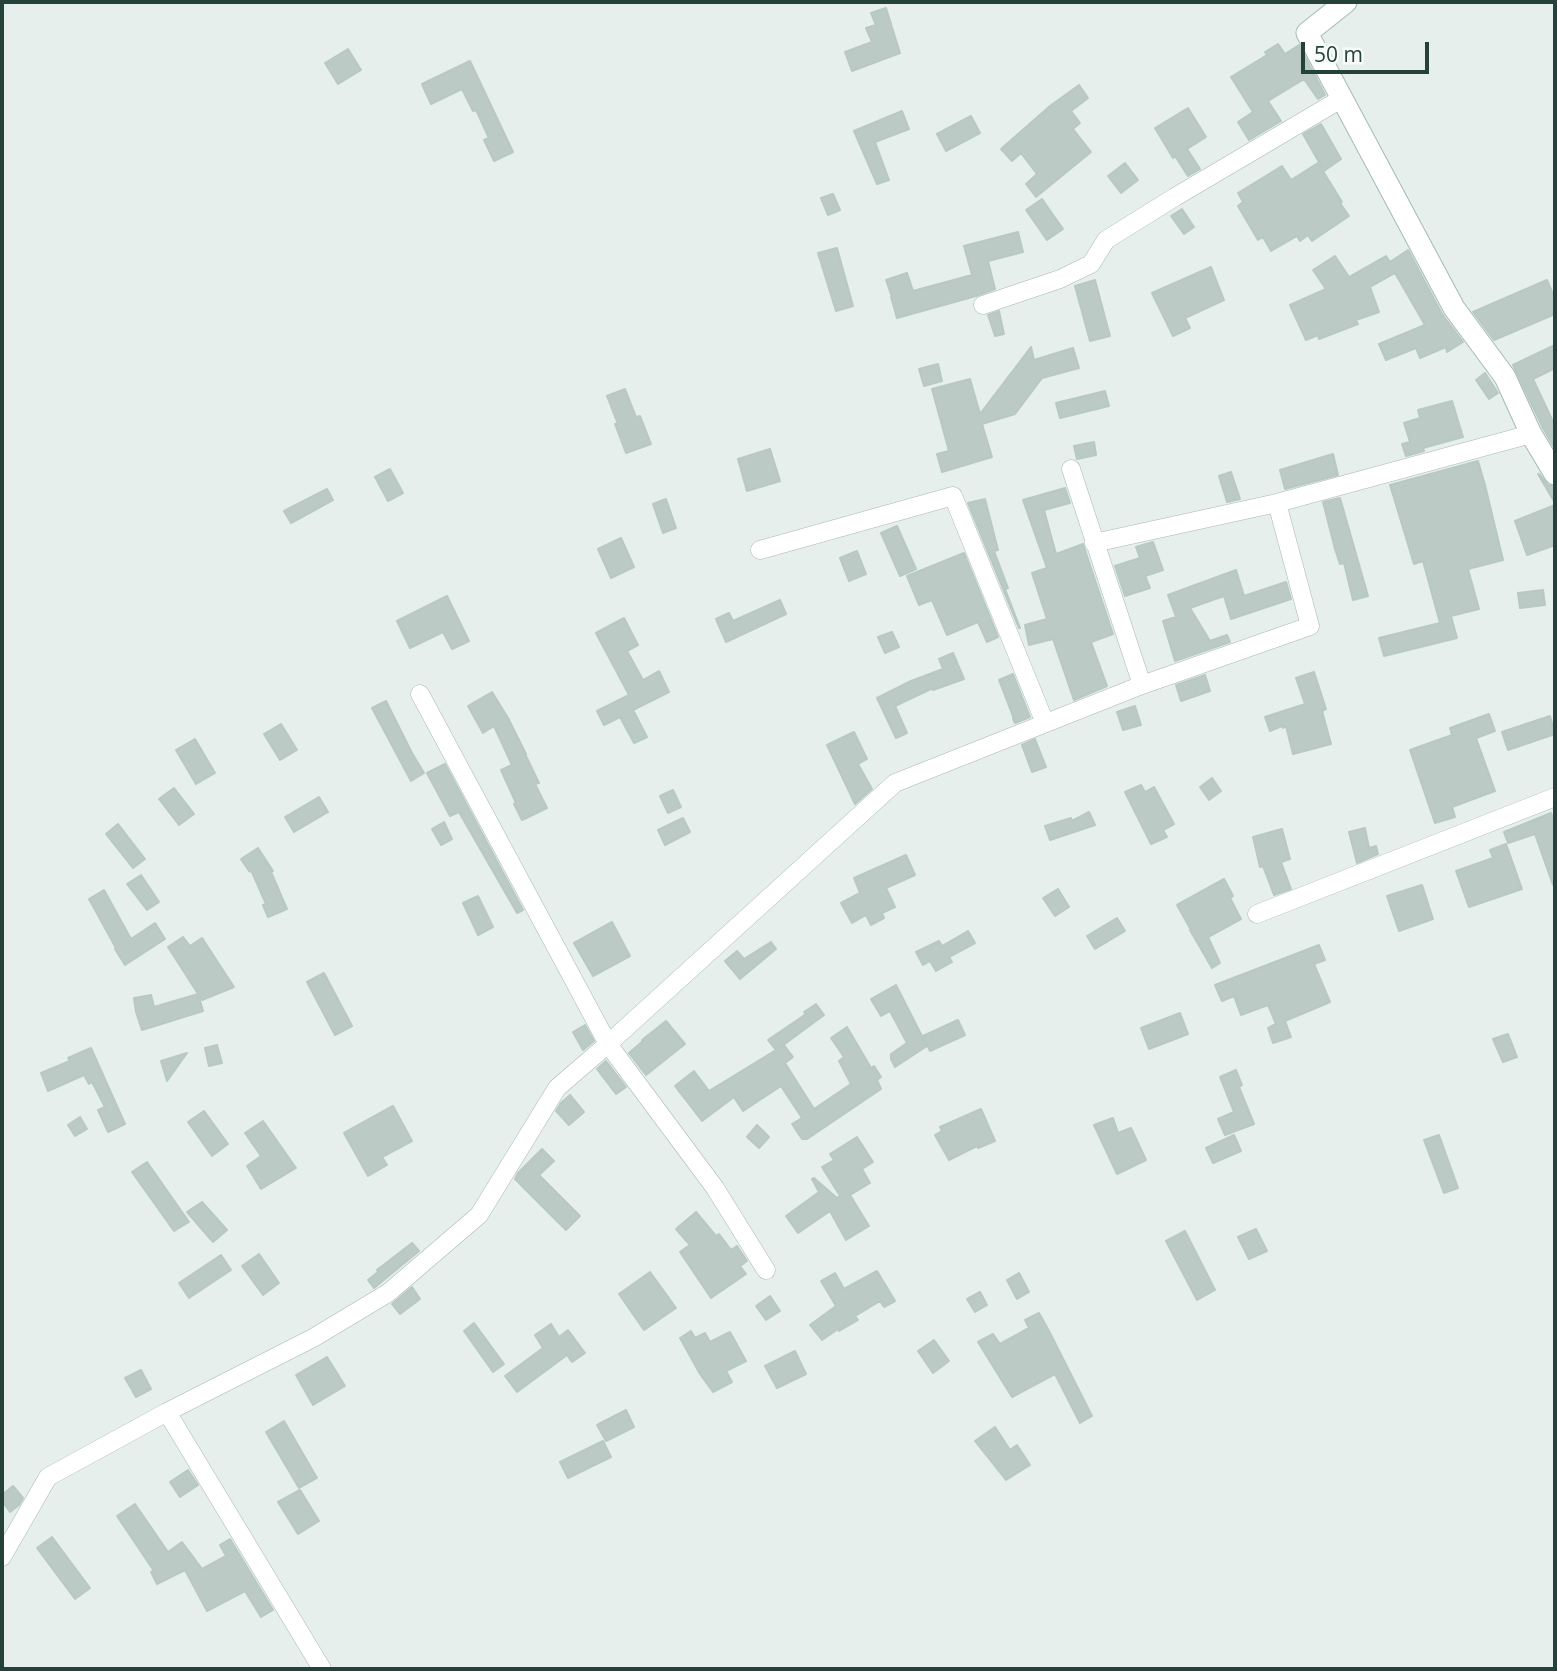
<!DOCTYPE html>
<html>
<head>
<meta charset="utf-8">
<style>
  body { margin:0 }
  #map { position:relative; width:1557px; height:1671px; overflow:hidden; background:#e6efeb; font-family:"Open Sans",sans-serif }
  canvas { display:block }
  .frame { position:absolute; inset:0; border:4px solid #24423a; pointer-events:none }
  .scale { position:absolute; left:1301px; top:42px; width:128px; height:32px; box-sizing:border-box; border:4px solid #24423a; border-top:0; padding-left:9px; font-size:21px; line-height:24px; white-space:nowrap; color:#24423a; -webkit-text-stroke:5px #f7fbf9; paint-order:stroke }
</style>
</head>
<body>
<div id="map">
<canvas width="1557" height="1671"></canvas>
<div class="frame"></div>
<div class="scale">50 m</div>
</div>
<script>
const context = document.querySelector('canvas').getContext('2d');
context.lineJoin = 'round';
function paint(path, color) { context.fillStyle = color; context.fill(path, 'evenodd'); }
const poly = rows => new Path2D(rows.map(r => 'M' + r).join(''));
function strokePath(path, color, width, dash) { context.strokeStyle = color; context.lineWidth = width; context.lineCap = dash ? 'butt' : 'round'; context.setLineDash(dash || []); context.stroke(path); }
const building = poly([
  [886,8,900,53,852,71,845,52,872,42,866,28,876,25,871,13,886,8],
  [1278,44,1285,54,1299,45,1325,95,1318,99,1304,79,1268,101,1281,121,1249,140,1238,122,1253,112,1231,77,1267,55,1265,52,1278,44],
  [348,49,361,70,338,84,325,63,348,49],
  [470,61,513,152,494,161,484,140,489,138,476,110,473,111,462,89,431,104,422,84,470,61],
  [1079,85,1088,98,1071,111,1080,123,1073,129,1091,152,1036,197,1026,184,1037,174,1021,153,1012,161,1001,149,1050,106,1079,85],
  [1188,108,1206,137,1187,149,1200,169,1188,176,1175,156,1173,158,1155,128,1188,108],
  [902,111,909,129,875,142,889,180,877,184,854,131,902,111],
  [971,116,980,133,946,151,937,134,971,116],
  [1321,124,1341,159,1324,171,1303,134,1321,124],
  [1125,163,1138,180,1121,193,1108,176,1125,163],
  [1318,163,1342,202,1340,203,1349,216,1312,241,1308,235,1300,241,1297,236,1271,251,1263,237,1258,240,1238,206,1243,202,1238,193,1282,166,1291,180,1318,163],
  [833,194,840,210,828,215,821,198,833,194],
  [1042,199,1063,229,1047,240,1026,210,1042,199],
  [1182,209,1194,227,1184,234,1171,216,1182,209],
  [1018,232,1023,252,988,261,995,289,976,296,897,318,891,297,892,297,886,280,907,273,913,291,972,275,964,246,1018,232],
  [837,248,853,306,836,311,818,253,837,248],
  [1408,250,1442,314,1463,342,1447,352,1446,347,1420,358,1416,348,1386,360,1379,344,1425,325,1395,273,1370,287,1379,312,1356,320,1358,324,1319,339,1318,335,1306,340,1290,305,1326,289,1313,270,1335,256,1349,277,1386,256,1390,262,1408,250],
  [1211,267,1224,300,1185,318,1190,328,1173,336,1152,293,1211,267],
  [1095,280,1110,336,1090,341,1075,286,1095,280],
  [1547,280,1555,299,1555,314,1494,340,1473,312,1547,280],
  [999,311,1004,334,995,336,988,315,999,311],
  [1555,345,1555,368,1533,379,1555,426,1555,449,1543,428,1513,365,1555,345],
  [1031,347,1034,360,1073,348,1079,368,1042,378,1015,414,982,424,992,457,942,472,937,454,949,451,932,389,970,379,980,414,1031,347],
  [938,364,942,381,924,386,919,369,938,364],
  [1485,373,1498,393,1489,399,1476,380,1485,373],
  [625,389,636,417,640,416,651,444,626,453,615,424,618,424,607,396,625,389],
  [1105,391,1109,406,1060,418,1056,403,1105,391],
  [1452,401,1463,437,1423,448,1424,451,1406,456,1402,444,1410,442,1404,423,1420,418,1418,410,1452,401],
  [1094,442,1096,455,1077,459,1074,446,1094,442],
  [770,449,780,481,747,491,738,459,770,449],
  [1333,454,1338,475,1285,489,1280,470,1333,454],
  [1478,461,1485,485,1503,560,1468,569,1479,609,1451,616,1457,638,1384,656,1379,638,1440,623,1423,561,1414,564,1390,485,1478,461],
  [390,469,403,493,388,501,375,477,390,469],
  [1231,472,1240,499,1227,502,1219,476,1231,472],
  [1538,474,1539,474,1548,485,1555,487,1555,503,1538,474],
  [1065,488,1070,503,1044,510,1056,554,1083,544,1113,634,1091,642,1107,686,1074,700,1053,639,1029,645,1025,625,1047,619,1032,573,1047,568,1023,500,1065,488],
  [327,489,333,500,291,523,284,511,327,489],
  [1340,498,1368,596,1353,600,1344,563,1340,564,1335,549,1323,502,1340,498],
  [666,499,676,528,663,533,653,504,666,499],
  [985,499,998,550,994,551,1008,588,1005,589,1020,628,1019,628,968,503,985,499],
  [1555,505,1555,545,1527,555,1515,521,1555,505],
  [897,526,916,569,900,576,881,533,897,526],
  [621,538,634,567,611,578,598,549,621,538],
  [1153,542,1163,570,1145,576,1150,588,1125,596,1115,566,1140,558,1136,547,1153,542],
  [857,551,866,574,849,581,840,558,857,551],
  [964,553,998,637,987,642,978,622,947,635,932,600,919,605,907,576,964,553],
  [1236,570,1244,596,1286,582,1291,599,1231,619,1224,596,1190,608,1210,641,1227,635,1230,642,1175,661,1163,621,1176,617,1168,595,1236,570],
  [1543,590,1545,605,1520,608,1518,593,1543,590],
  [447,596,469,641,452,649,443,632,410,648,397,621,447,596],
  [780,600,786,614,726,642,716,619,729,613,733,621,780,600],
  [624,618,638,645,627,651,643,680,659,671,669,692,633,710,647,737,634,743,620,717,604,725,597,711,629,695,596,633,624,618],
  [892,632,899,647,885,653,878,637,892,632],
  [953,653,964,679,933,690,933,688,895,706,907,733,896,738,877,698,911,681,943,669,939,659,953,653],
  [1314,672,1326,709,1322,711,1331,744,1293,754,1286,726,1283,728,1282,726,1270,731,1265,717,1305,704,1296,678,1314,672],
  [1013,674,1030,717,1015,723,1013,719,1014,719,999,680,1013,674],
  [1205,675,1210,691,1181,701,1176,685,1205,675],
  [492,692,508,718,526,754,525,754,539,783,535,784,547,808,522,820,514,804,516,803,501,770,512,765,494,726,483,733,468,706,492,692],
  [386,701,412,753,424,773,411,781,372,708,386,701],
  [1135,706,1141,725,1123,730,1117,712,1135,706],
  [1489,714,1495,731,1476,738,1495,791,1452,807,1455,817,1435,823,1410,750,1452,735,1450,728,1489,714],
  [1550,716,1555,734,1508,750,1502,732,1550,716],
  [281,724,297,750,280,760,264,734,281,724],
  [854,732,867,759,858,764,872,789,855,804,827,745,854,732],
  [195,739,215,773,196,784,176,750,195,739],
  [1035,739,1046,767,1032,772,1022,745,1035,739],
  [445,764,523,910,517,913,459,812,450,816,427,773,445,764],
  [1212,778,1221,791,1209,800,1200,787,1212,778],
  [1141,785,1145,792,1154,787,1174,824,1163,830,1167,837,1151,844,1125,792,1141,785],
  [174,788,194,814,179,825,159,799,174,788],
  [673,790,681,807,668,813,660,796,673,790],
  [319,797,328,812,294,832,285,817,319,797],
  [1089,812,1095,825,1050,840,1045,826,1071,818,1072,821,1089,812],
  [1551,813,1555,824,1555,885,1553,885,1535,834,1508,843,1504,832,1551,813],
  [683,818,690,832,665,845,658,830,683,818],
  [444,822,452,839,441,845,432,829,444,822],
  [118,824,145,859,133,868,106,834,118,824],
  [1365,828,1369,848,1376,846,1378,854,1357,863,1349,832,1365,828],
  [1282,829,1290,859,1281,862,1291,889,1274,895,1263,866,1260,867,1253,837,1282,829],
  [1506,844,1522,889,1469,907,1456,871,1493,858,1490,850,1506,844],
  [258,848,273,871,271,872,287,909,268,917,263,905,266,904,252,872,249,871,241,859,258,848],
  [906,855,915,875,886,888,895,907,882,913,884,918,871,925,866,915,852,923,841,903,860,893,854,878,906,855],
  [141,875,159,902,147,910,127,884,141,875],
  [1224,879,1233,896,1230,898,1241,919,1208,937,1220,963,1212,968,1190,930,1191,930,1177,905,1224,879],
  [1422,885,1433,919,1399,931,1387,896,1422,885],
  [1058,889,1069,907,1055,916,1043,898,1058,889],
  [104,890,131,939,155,923,165,939,125,965,115,949,116,948,89,899,104,890],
  [478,896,493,927,478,935,463,903,478,896],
  [1117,918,1125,931,1095,949,1087,936,1117,918],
  [612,922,630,956,593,976,574,943,612,922],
  [968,931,975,943,949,957,952,962,936,971,930,961,923,965,916,952,939,941,942,946,968,931],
  [183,937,190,946,202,938,234,987,202,1000,168,947,183,937],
  [771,942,776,949,740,979,725,961,737,951,744,959,771,942],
  [1319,945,1325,960,1314,964,1330,1002,1285,1021,1291,1037,1273,1043,1268,1028,1276,1024,1268,1005,1241,1015,1234,996,1222,1001,1215,985,1319,945],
  [324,973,352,1026,335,1035,307,982,324,973],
  [896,985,927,1046,895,1067,891,1059,891,1054,907,1043,890,1011,881,1016,871,999,896,985],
  [198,994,203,1011,142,1030,136,1012,134,998,151,995,154,1007,198,994],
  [816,1004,824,1015,778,1049,784,1045,793,1057,785,1063,814,1109,851,1084,839,1061,844,1057,831,1038,847,1027,871,1068,874,1066,881,1077,877,1080,881,1089,807,1139,802,1139,792,1124,802,1118,781,1086,743,1111,734,1097,702,1121,675,1086,694,1071,709,1091,776,1050,768,1040,806,1014,804,1012,816,1004],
  [1180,1013,1188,1034,1149,1049,1141,1028,1180,1013],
  [958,1020,965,1035,930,1051,923,1036,958,1020],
  [666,1021,685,1044,646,1075,629,1053,643,1041,642,1040,666,1021],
  [585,1025,594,1041,583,1050,573,1032,585,1025],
  [1508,1034,1517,1057,1503,1062,1493,1039,1508,1034],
  [217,1045,222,1063,209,1066,205,1048,217,1045],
  [91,1048,125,1124,108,1132,98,1110,105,1107,92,1082,89,1084,84,1075,48,1091,41,1073,70,1061,68,1058,91,1048],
  [187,1053,167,1081,161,1061,187,1053],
  [606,1061,626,1087,616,1094,597,1069,606,1061],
  [1236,1070,1242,1085,1239,1087,1254,1124,1225,1135,1218,1119,1234,1112,1220,1077,1236,1070],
  [570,1095,584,1112,569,1125,556,1111,561,1103,570,1095],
  [393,1106,412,1141,382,1157,387,1165,368,1176,344,1133,393,1106],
  [981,1109,995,1141,978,1148,977,1146,949,1160,935,1135,942,1131,940,1127,981,1109],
  [204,1111,228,1144,212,1156,188,1122,204,1111],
  [80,1117,87,1129,75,1136,68,1125,80,1117],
  [1113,1118,1118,1133,1131,1128,1146,1160,1117,1174,1094,1125,1113,1118],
  [263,1121,296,1168,261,1189,247,1166,261,1156,245,1133,263,1121],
  [757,1125,769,1137,759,1148,747,1137,757,1125],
  [1234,1135,1241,1151,1213,1163,1206,1148,1234,1135],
  [1439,1135,1458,1188,1444,1193,1424,1140,1439,1135],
  [857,1137,873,1162,862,1169,870,1183,850,1195,869,1226,846,1240,830,1211,798,1233,786,1216,819,1192,812,1179,814,1178,837,1198,840,1196,822,1167,834,1160,830,1154,857,1137],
  [542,1149,554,1161,539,1175,580,1216,566,1230,515,1179,518,1173,542,1149],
  [147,1162,189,1222,174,1231,132,1172,147,1162],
  [202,1202,227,1230,213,1242,187,1212,202,1202],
  [696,1212,716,1236,719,1234,731,1250,737,1246,747,1261,740,1266,746,1274,711,1298,680,1252,690,1245,676,1229,696,1212],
  [1256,1229,1267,1251,1249,1259,1238,1237,1256,1229],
  [1185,1231,1215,1290,1197,1300,1166,1241,1185,1231],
  [412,1243,419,1251,374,1288,368,1280,378,1272,377,1270,412,1243],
  [259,1254,279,1283,263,1295,242,1266,259,1254],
  [221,1255,231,1270,189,1298,179,1283,221,1255],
  [877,1271,895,1301,884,1307,880,1301,855,1316,858,1320,839,1331,838,1329,822,1340,810,1325,836,1306,821,1281,835,1273,844,1289,877,1271],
  [650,1272,676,1308,644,1330,619,1294,650,1272],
  [1019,1273,1029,1292,1017,1299,1007,1280,1019,1273],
  [412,1287,420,1299,400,1314,392,1304,412,1287],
  [980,1292,987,1305,975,1312,967,1299,980,1292],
  [770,1296,780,1311,766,1320,756,1306,770,1296],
  [1039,1313,1049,1331,1092,1416,1080,1423,1055,1374,1012,1397,978,1342,993,1334,1000,1344,1029,1328,1025,1320,1039,1313],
  [474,1323,504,1364,493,1372,464,1331,474,1323],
  [551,1324,559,1337,568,1330,585,1353,572,1362,567,1355,517,1392,505,1376,543,1348,535,1335,551,1324],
  [691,1331,695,1338,705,1333,710,1342,730,1332,746,1361,726,1371,732,1382,713,1392,700,1374,680,1338,691,1331],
  [934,1340,949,1361,933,1373,918,1351,934,1340],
  [795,1351,806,1374,777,1388,765,1366,795,1351],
  [327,1357,345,1386,313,1405,296,1375,327,1357],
  [141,1370,151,1389,136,1397,125,1378,141,1370],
  [626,1410,634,1427,606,1441,597,1425,626,1410],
  [284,1421,317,1478,299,1488,266,1432,284,1421],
  [995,1427,1010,1450,1017,1445,1030,1465,1006,1480,975,1441,995,1427],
  [603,1441,611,1457,568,1478,560,1462,603,1441],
  [188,1470,198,1485,180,1497,170,1482,188,1470],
  [13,1486,23,1498,19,1505,10,1512,2,1501,2,1495,13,1486],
  [300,1490,319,1521,298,1534,278,1502,300,1490],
  [135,1504,168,1552,182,1542,202,1569,226,1556,220,1545,230,1539,273,1610,261,1617,245,1591,207,1611,185,1570,157,1584,151,1572,154,1571,117,1516,135,1504],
  [52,1537,90,1588,75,1599,37,1548,52,1537]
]);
paint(building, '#bbcac4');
strokePath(building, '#b8c9c2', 2);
const street = poly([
  [983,305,1060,279,1091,264,1106,240,1175,197,1341,99],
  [1071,469,1142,685],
  [1094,543,1277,503],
  [760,550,953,496,1045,723],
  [420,694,608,1044,715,1188,766,1270],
  [1257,914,1555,797],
  [167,1412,322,1669],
  [2,1557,48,1477,167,1412,313,1338,388,1293,479,1215,557,1088,608,1044,895,783,1142,685,1310,626,1277,503,1531,434]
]);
const secondary = poly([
  [1346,2,1307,33,1454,308,1505,377,1531,434,1555,474]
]);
strokePath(street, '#a8b8b2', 19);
strokePath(secondary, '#a4bbb3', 23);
strokePath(street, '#fff', 18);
strokePath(secondary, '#fff', 21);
</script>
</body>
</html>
